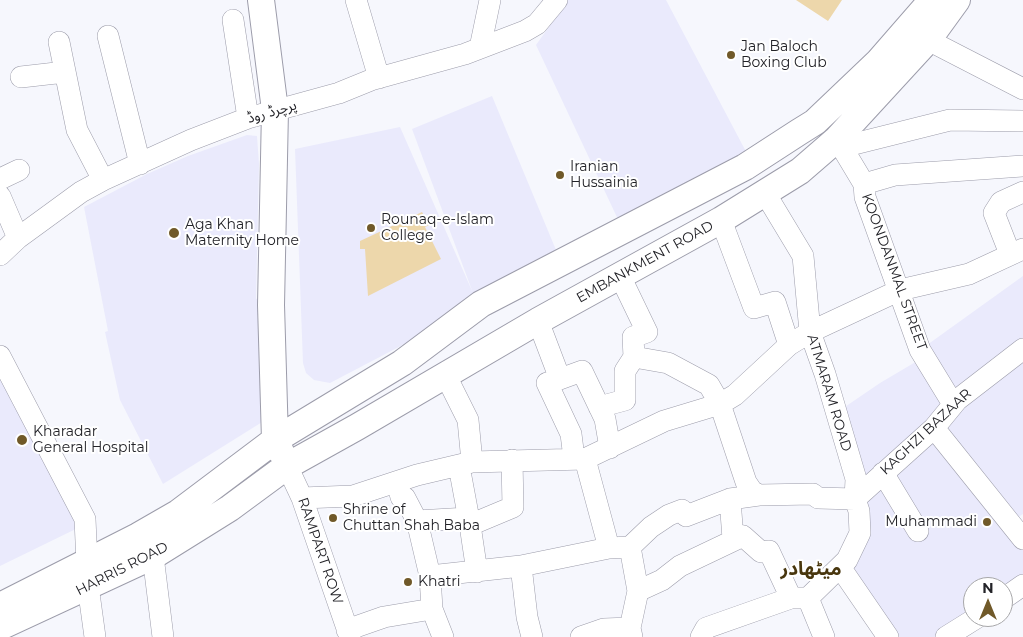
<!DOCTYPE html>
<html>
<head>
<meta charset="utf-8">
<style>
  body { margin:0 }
  #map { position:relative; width:1023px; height:637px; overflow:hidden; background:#f6f7fd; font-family:Montserrat,sans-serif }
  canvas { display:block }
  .north { position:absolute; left:963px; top:577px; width:50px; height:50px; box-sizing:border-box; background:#fff; border:1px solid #a7a7a9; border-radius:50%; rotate:0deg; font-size:14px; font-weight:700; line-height:20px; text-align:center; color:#232328 }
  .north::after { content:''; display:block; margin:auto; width:18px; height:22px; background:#705929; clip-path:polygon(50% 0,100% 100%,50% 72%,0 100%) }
</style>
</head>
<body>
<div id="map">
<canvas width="1023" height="637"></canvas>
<div class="north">N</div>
</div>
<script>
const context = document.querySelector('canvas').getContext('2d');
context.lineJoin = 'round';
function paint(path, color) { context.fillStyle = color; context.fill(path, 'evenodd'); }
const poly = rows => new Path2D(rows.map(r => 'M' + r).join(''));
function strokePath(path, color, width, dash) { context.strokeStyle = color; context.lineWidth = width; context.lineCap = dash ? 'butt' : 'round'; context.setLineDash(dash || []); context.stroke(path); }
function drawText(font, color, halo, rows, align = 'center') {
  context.font = font + ' Montserrat,"Noto Sans Arabic",sans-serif'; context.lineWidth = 4; context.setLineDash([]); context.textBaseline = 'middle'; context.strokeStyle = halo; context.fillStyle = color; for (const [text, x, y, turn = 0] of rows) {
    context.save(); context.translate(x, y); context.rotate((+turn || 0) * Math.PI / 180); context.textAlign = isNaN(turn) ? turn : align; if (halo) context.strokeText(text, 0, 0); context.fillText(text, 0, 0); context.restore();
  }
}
paint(poly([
  [568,0,666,0,752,163,623,230,536,45],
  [492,96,561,262,330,383,314,380,306,373,303,363,295,149,400,127,473,293,412,129],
  [247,135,257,136,259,164,256,299,266,297,267,419,163,484,120,400,105,332,108,331,84,207,147,174,188,156],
  [1023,276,1023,514,1011,522,1023,539,1023,585,973,587,973,617,946,637,888,637,840,567,860,530,836,413,880,383,924,357,920,350],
  [0,356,86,524,0,566]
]), '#eaeafc');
paint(poly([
  [796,0,842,0,828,21],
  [422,212,429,225,425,227,441,259,368,296,365,249,360,249,360,241]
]), '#edd7ab');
const minor = poly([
  [356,0,379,78],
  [233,20,248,118],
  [108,36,140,164],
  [928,40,1023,89],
  [59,42,77,130,103,180],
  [480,48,490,0],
  [21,77,65,72],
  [837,139,864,184,865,197,920,350,953,404],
  [842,147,950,120,1023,121],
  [0,179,19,170],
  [864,184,895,175,1023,166],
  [765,193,803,256,810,332,825,374,856,479,855,499,859,511,860,533,847,560,808,598],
  [0,196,18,238],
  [721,220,754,308,775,302,789,345],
  [1010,254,994,213,1001,202,1023,192],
  [0,255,18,238,81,192,103,180,191,140,248,118,339,93,371,80,465,54,525,31,537,24,557,0],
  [538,321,560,379,547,383,571,434,574,458],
  [0,356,85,519,88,586,95,637],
  [634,357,668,363,709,385,720,404,746,482,752,491,759,495],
  [446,376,468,420,472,462],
  [560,379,582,371,605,419,610,448],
  [599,407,625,400,625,371,634,357,633,337,647,332,620,276],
  [934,428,1023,539],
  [585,459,609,548],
  [287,466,302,498,350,637],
  [459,466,470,525,477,572],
  [883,473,918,531],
  [397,482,401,497,405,498,417,521,430,576,432,609,443,637],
  [302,498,353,496,417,475,472,462,585,459,664,421,720,404,735,395,789,345,810,332,900,290,969,274,1023,249],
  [730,499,733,539],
  [417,521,468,518],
  [470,525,513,507,512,460],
  [630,547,638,591,630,628,632,637],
  [153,556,163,637],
  [521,566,527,617,532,637],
  [840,567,888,637],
  [430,576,521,566,609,548,630,547,651,527,669,515,682,510,686,516,730,499,759,495,813,494,818,498,855,499,934,428,957,400,1023,349],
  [638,591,662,580,680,566,743,536,761,552,769,551,791,598,808,598,824,637],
  [1003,599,1023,585],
  [347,630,384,617,432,609],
  [581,637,604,629,630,628],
  [701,637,706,628,791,598],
  [946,637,978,617]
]);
const major = poly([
  [261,0,275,110,271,305,275,440,281,452],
  [0,606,138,536,178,513,275,440,402,363,481,304,745,167,799,132,815,122,878,62,932,0],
  [0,627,153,556,230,508,287,466,357,427,538,321,721,220,800,171,837,139,928,40,957,0]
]);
strokePath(minor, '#9c9caa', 22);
strokePath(major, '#9c9caa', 28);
strokePath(minor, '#fff', 21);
strokePath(major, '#fff', 26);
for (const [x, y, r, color] of [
  [731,55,5,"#705929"],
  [560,175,5,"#705929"],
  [371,228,5,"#705929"],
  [174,233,6,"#705929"],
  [22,440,6,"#705929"],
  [333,518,5,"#705929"],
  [987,522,5,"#705929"],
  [408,582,5,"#705929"]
]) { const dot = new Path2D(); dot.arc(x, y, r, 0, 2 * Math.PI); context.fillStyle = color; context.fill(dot); strokePath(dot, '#fff', 2); }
drawText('14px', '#232328', '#fff', [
  ["Jan Baloch",741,47],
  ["Boxing Club",741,63],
  ["Iranian",570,167],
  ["Hussainia",570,183],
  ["Rounaq-e-Islam",381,220],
  ["College",381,236],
  ["Aga Khan",185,225],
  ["Maternity Home",185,241],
  ["Kharadar",33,432],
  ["General Hospital",33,448],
  ["Shrine of",343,510],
  ["Chuttan Shah Baba",343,526],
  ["Muhammadi",977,522,"right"],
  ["Khatri",418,582]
], 'left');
drawText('14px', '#232328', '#fff', [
  ["پرچرڈ روڈ",272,112,-16],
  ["EMBANKMENT ROAD",645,262,-29],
  ["KOONDANMAL STREET",894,272,70],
  ["ATMARAM ROAD",829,393,73],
  ["KAGHZI BAZAAR",926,432,-43],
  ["RAMPART ROW",320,551,71],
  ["HARRIS ROAD",122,569,-27]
]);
drawText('bold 19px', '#48360e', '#fff', [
  ["میٹھادر",811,569]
]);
</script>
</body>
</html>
